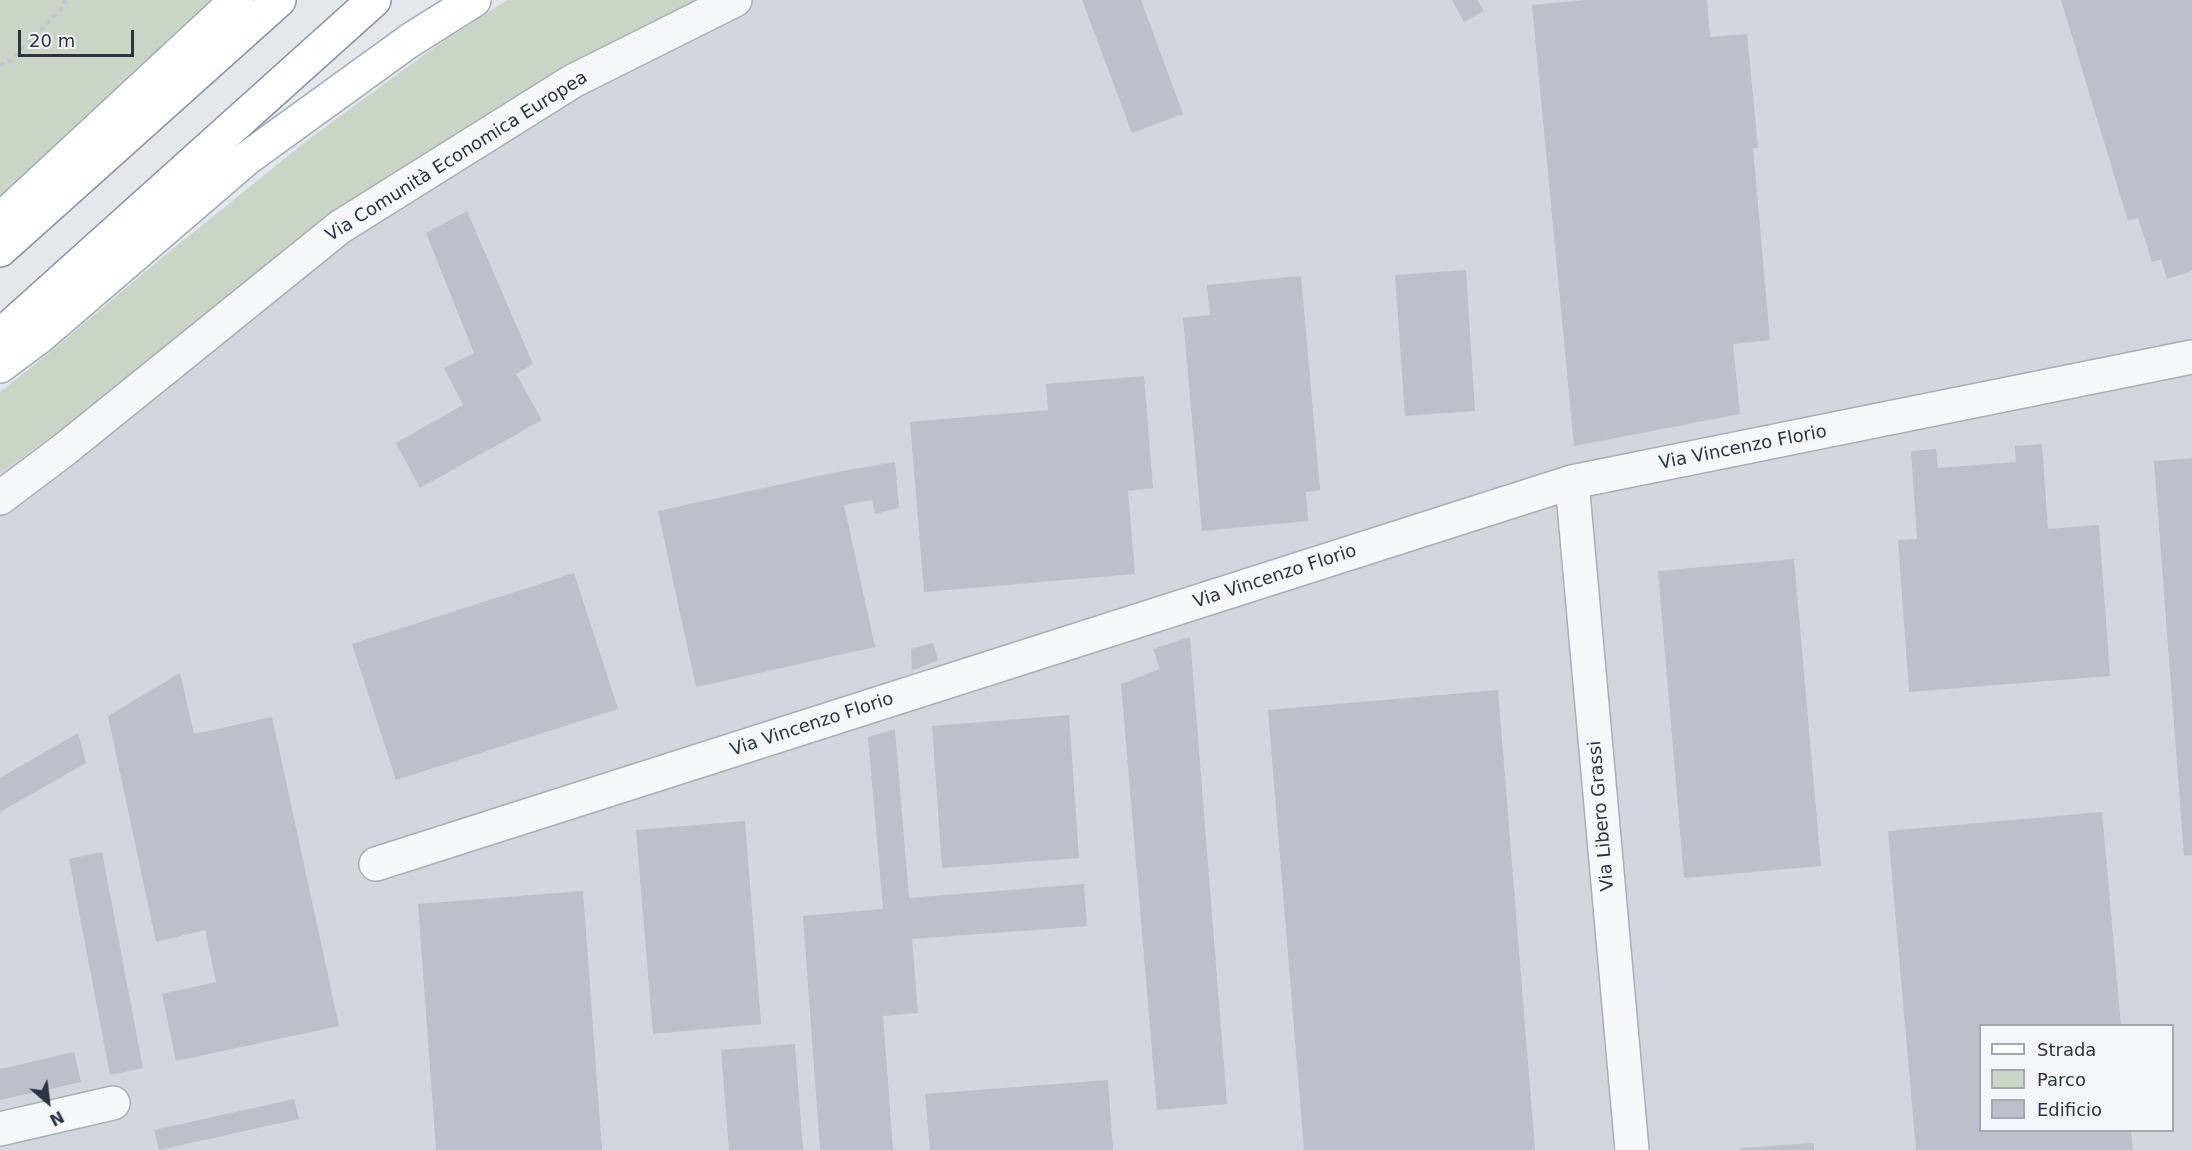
<!DOCTYPE html>
<html>
<head>
<meta charset="utf-8">
<style>
  body { margin:0 }
  #map { position:relative; width:2192px; height:1150px; overflow:hidden; background:#e4e7ec; font-family:"DejaVu Sans",sans-serif }
  canvas { display:block }
  .legend { position:absolute; left:1979px; top:1024px; width:195px; height:108px; box-sizing:border-box; background:#f4f6f9; border:2px solid #a4a8b1; margin:0; padding:8px 10px; list-style:none; font-size:18px; color:#2b3445 }
  .legend li { display:flex; align-items:center; gap:12px; height:30px }
  .legend b { width:30px; border:2px solid #a4a8b1 }
  .north { position:absolute; left:18px; top:1072px; width:60px; height:60px; -webkit-text-stroke:4px #f4f6f9; paint-order:stroke; rotate:152deg; font-size:16px; font-weight:700; line-height:24px; text-align:center; color:#2b3445 }
  .north::after { content:''; display:block; margin:auto; width:21px; height:27px; background:#2b3445; clip-path:polygon(50% 0,100% 100%,50% 72%,0 100%) }
  .scale { position:absolute; left:18px; top:30px; width:116px; height:27px; box-sizing:border-box; border:3px solid #2b3445; border-top:0; padding-left:8px; font-size:18px; line-height:21px; white-space:nowrap; color:#2b3445; -webkit-text-stroke:4px #f4f6f9; paint-order:stroke }
</style>
</head>
<body>
<div id="map">
<canvas width="2192" height="1150"></canvas>
<ul class="legend">
<li><b style="height:8px;background:#fff"></b>Strada</li>
<li><b style="height:16px;background:#c9d6c5"></b>Parco</li>
<li><b style="height:16px;background:#bbc0ca"></b>Edificio</li>
</ul>
<div class="north">N</div>
<div class="scale">20 m</div>
</div>
<script>
const context = document.querySelector('canvas').getContext('2d');
context.lineJoin = 'round';
function paint(path, color) { context.fillStyle = color; context.fill(path, 'evenodd'); }
const poly = rows => new Path2D(rows.map(r => 'M' + r).join(''));
function strokePath(path, color, width, dash) { context.strokeStyle = color; context.lineWidth = width; context.lineCap = dash ? 'butt' : 'round'; context.setLineDash(dash || []); context.stroke(path); }
function drawText(font, color, halo, rows, align = 'center') {
  context.font = font + ' "DejaVu Sans",sans-serif'; context.lineWidth = 4.5; context.setLineDash([]); context.textBaseline = 'middle'; context.strokeStyle = halo; context.fillStyle = color; for (const [text, x, y, turn = 0] of rows) {
    context.save(); context.translate(x, y); context.rotate((+turn || 0) * Math.PI / 180); context.textAlign = isNaN(turn) ? turn : align; if (halo) context.strokeText(text, 0, 0); context.fillText(text, 0, 0); context.restore();
  }
}
paint(poly([
  [707,0,2192,0,2192,1150,0,1150,0,472,99,404,301,235,468,130],
  [1980,1026,2172,1026,2172,1130,1980,1130]
]), '#d2d6de');
paint(poly([
  [0,0,211,0,118,91,0,200],
  [507,0,707,0,468,130,301,235,99,404,0,472,0,392,49,353,164,256,309,139,443,41]
]), '#c9d6c5');
paint(poly([
  [1082,0,1141,0,1183,114,1132,133],
  [1452,0,1477,0,1484,11,1464,22],
  [1584,0,1707,0,1710,37,1747,34,1758,148,1753,148,1770,340,1733,344,1740,414,1574,446,1532,5],
  [2061,0,2192,0,2192,271,2167,279,2161,259,2152,262,2138,218,2128,221],
  [467,211,533,364,516,374,542,420,420,488,396,443,463,405,444,368,474,353,426,233],
  [1466,270,1475,411,1405,416,1395,275],
  [1301,276,1320,490,1306,492,1308,521,1202,531,1183,318,1210,315,1207,285],
  [1144,376,1153,488,1128,491,1135,574,924,592,910,422,1048,410,1046,384],
  [2042,444,2048,529,2099,525,2110,676,1909,692,1898,540,1917,539,1911,451,1936,449,1938,468,2016,462,2015,446],
  [2192,458,2192,855,2184,856,2154,461],
  [895,462,899,508,875,514,872,500,844,505,875,647,696,687,658,511,837,472],
  [1794,559,1821,866,1684,878,1658,571],
  [574,573,618,709,396,780,352,644],
  [1190,637,1227,1104,1157,1110,1121,684,1160,669,1153,649],
  [933,643,938,660,912,671,911,649],
  [180,673,194,734,272,717,339,1026,176,1061,162,994,216,982,205,930,156,942,108,716],
  [1498,690,1535,1150,1304,1150,1268,710],
  [1069,715,1079,858,942,868,932,726],
  [895,729,909,898,1084,884,1087,926,912,939,918,1013,883,1016,893,1150,820,1150,803,916,883,909,868,737],
  [78,733,86,763,0,812,0,778],
  [2102,812,2121,1026,1980,1026,1980,1130,2131,1130,2133,1150,1916,1150,1888,831],
  [745,821,761,1024,653,1034,636,830],
  [102,852,143,1068,110,1075,69,859],
  [583,891,602,1150,436,1150,418,904],
  [795,1044,803,1150,729,1150,721,1050],
  [74,1052,81,1082,0,1100,0,1069],
  [1108,1080,1113,1150,930,1150,925,1094],
  [294,1099,299,1119,159,1150,154,1130],
  [1814,1143,1814,1150,1741,1150,1741,1148]
]), '#bbc0ca');
const street = poly([
  [1572,482,1632,1150],
  [0,498,65,449,340,227,573,81,735,0],
  [376,864,1572,482,2192,357],
  [0,1129,113,1103]
]);
const primary = poly([
  [0,220,237,0],
  [0,366,39,337,246,159,409,41,474,0]
]);
const highway = poly([
  [0,250,279,0],
  [0,336,374,0]
]);
strokePath(street, '#a9aeb7', 36);
strokePath(primary, '#a3abb8', 36);
strokePath(highway, '#8b94a3', 36);
strokePath(poly([
  [0,66,12,59,61,9,66,0]
]), '#c2c5cb', 4, [4.5, 4.5]);
strokePath(street, '#f7f8fa', 33);
strokePath(primary, '#fff', 33);
strokePath(highway, '#fff', 33);
drawText('18px', '#2b3445', '#f4f6f9', [
  ["Via Comunità Economica Europea",457,157,-32],
  ["Via Vincenzo Florio",1743,448,-11],
  ["Via Vincenzo Florio",1275,577,-18],
  ["Via Vincenzo Florio",812,725,-18],
  ["Via Libero Grassi",1602,816,-95]
]);
</script>
</body>
</html>
